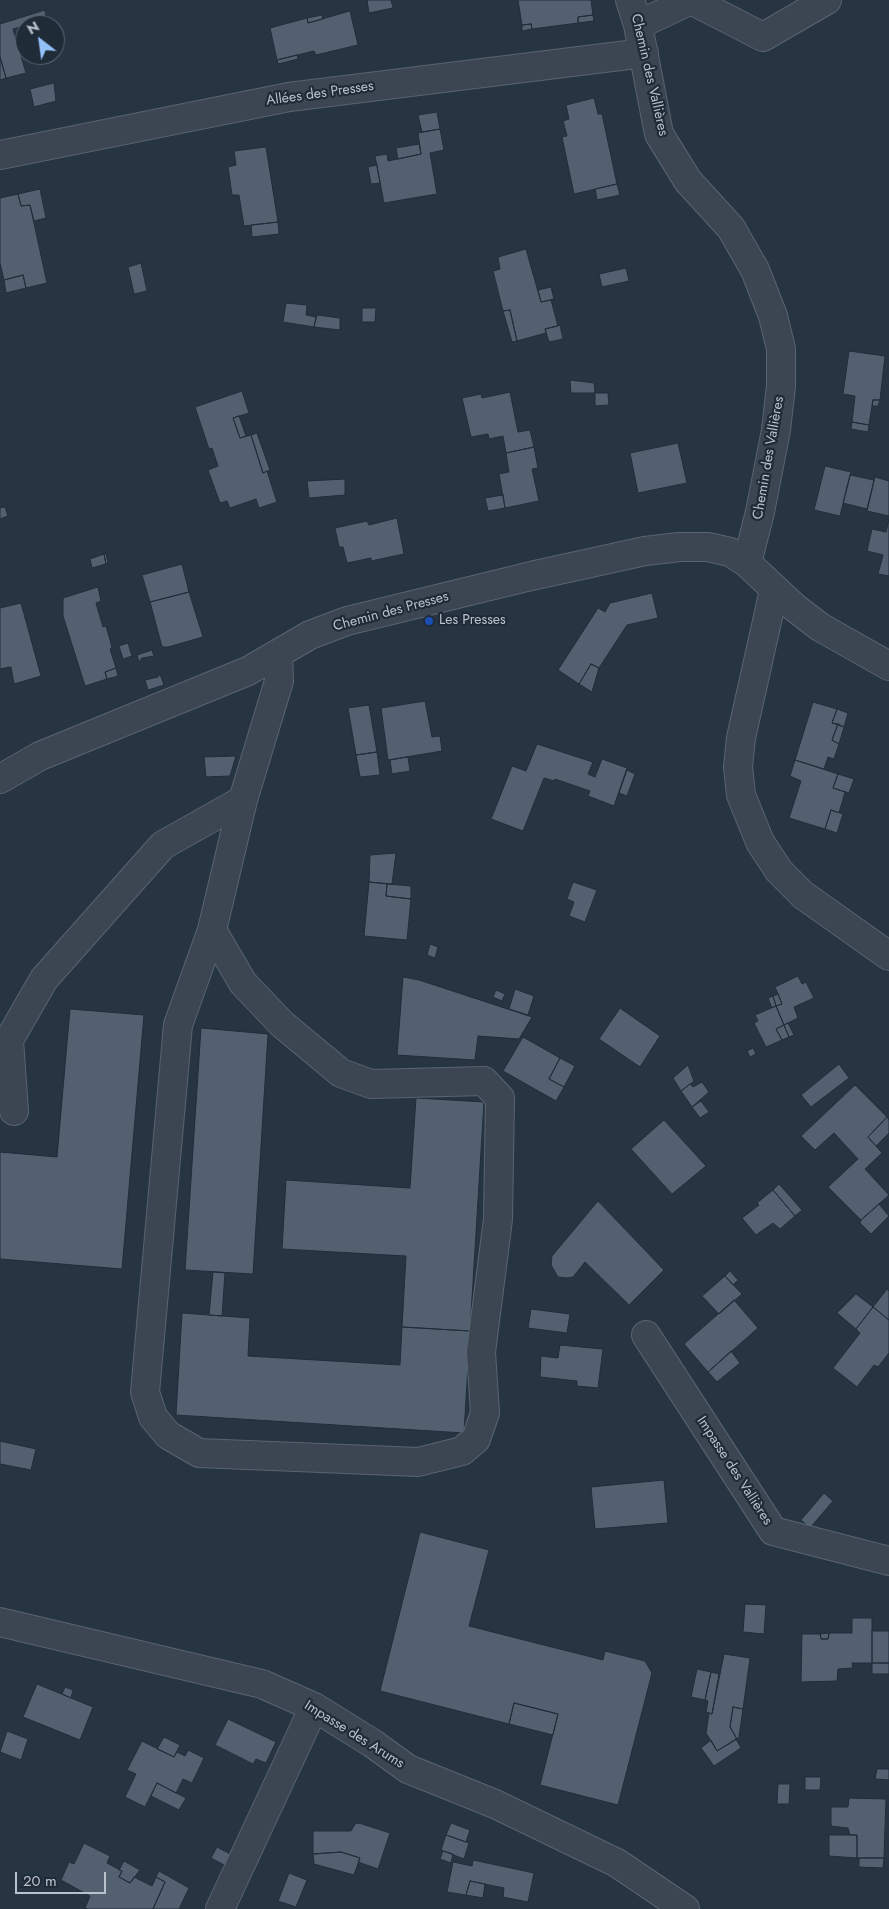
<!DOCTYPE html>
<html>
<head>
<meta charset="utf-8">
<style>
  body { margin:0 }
  #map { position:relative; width:889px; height:1909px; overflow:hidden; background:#273543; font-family:Jost,sans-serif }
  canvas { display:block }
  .north { position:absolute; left:15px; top:15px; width:50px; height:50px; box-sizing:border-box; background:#202b38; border:1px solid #5d6773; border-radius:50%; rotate:330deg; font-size:14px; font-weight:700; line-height:20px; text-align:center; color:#b9c1cc }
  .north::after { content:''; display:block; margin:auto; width:18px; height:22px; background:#92c1f8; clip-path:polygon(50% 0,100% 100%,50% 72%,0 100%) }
  .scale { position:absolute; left:15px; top:1872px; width:91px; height:22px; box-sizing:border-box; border:2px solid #b9c1cc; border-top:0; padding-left:6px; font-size:15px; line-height:18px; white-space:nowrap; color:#b9c1cc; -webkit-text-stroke:4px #202b38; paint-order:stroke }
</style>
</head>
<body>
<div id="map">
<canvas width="889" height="1909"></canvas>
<div class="north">N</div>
<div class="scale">20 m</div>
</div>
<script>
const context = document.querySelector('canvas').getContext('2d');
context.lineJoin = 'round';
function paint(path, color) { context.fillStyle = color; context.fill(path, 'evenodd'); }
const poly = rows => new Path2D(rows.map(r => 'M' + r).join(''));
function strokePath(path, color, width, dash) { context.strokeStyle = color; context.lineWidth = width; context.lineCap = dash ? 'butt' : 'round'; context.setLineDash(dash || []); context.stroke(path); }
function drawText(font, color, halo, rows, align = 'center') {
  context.font = font + ' Jost,sans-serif'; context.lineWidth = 4.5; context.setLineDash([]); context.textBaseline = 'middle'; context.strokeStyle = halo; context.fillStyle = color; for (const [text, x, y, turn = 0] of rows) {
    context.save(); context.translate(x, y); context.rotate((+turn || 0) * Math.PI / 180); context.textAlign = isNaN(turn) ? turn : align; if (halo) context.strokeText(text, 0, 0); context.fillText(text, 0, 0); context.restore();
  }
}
const building = poly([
  [367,0,391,0,393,8,369,13,367,0],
  [518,0,591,0,593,15,578,17,578,23,532,29,531,24,522,25,518,0],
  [45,10,47,25,25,25,25,43,20,27,13,29,26,73,6,78,0,57,0,24,45,10],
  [350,11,358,45,316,55,314,51,277,60,270,28,307,18,308,23,350,11],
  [322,15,323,19,308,23,307,18,322,15],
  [593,15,594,21,578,23,578,17,593,15],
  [531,24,532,29,522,31,522,25,531,24],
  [297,55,298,59,278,64,277,60,297,55],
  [0,57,6,78,0,80,0,57],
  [54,83,56,101,34,107,30,89,54,83],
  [594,98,598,114,602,114,617,184,574,194,562,137,567,136,563,121,569,119,566,105,594,98],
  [437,112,440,129,422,132,418,115,437,112],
  [440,129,444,150,430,153,437,194,384,203,375,156,387,154,388,161,421,154,418,133,440,129],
  [419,144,421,154,398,159,396,148,419,144],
  [266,147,278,222,244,226,239,195,232,195,228,167,236,165,234,151,266,147],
  [377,165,380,183,371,184,368,167,377,165],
  [617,184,620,195,597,200,595,189,617,184],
  [40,189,46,218,34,221,30,205,21,206,18,194,40,189],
  [18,194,21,206,30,205,47,283,26,288,23,275,4,280,0,263,0,198,18,194],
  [278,222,279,234,252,237,251,225,278,222],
  [526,249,541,302,551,300,558,326,545,329,546,333,517,341,510,310,503,311,493,271,500,269,498,257,526,249],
  [141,263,147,291,134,294,128,267,141,263],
  [626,268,629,281,602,287,599,274,626,268],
  [23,275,26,288,6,293,4,280,23,275],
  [551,287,554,299,541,302,538,290,551,287],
  [286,303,307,305,306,315,316,317,314,327,283,322,286,303],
  [362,308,376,308,375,322,362,322,362,308],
  [510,310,517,341,512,342,503,311,510,310],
  [317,315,340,318,340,330,314,327,317,315],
  [560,325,563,339,549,342,545,329,560,325],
  [849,351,885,356,880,400,873,400,869,425,852,422,855,396,843,394,849,351],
  [570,380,594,383,595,393,571,393,570,380],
  [242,391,249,413,233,418,240,438,251,435,263,473,267,471,277,502,259,508,256,499,230,508,227,501,220,503,208,470,218,466,212,448,209,449,195,407,242,391],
  [510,392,518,432,530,430,534,447,506,453,503,436,489,439,488,434,471,437,462,398,481,394,482,398,510,392],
  [595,393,608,393,609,405,595,406,595,393],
  [873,400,880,400,878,406,872,406,873,400],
  [239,416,246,436,240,438,233,418,239,416],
  [852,422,869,425,868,432,851,429,852,422],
  [257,433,270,470,263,473,251,435,257,433],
  [678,443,687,483,638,493,630,453,678,443],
  [534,447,538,468,532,469,539,501,505,508,499,474,509,472,506,453,534,447],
  [825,466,851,472,840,516,814,510,825,466],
  [850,475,874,480,867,509,843,503,850,475],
  [875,477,889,481,889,516,867,511,875,477],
  [345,479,345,495,309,498,307,481,345,479],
  [503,495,505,508,488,511,485,498,503,495],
  [5,507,8,516,0,519,0,508,5,507],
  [397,518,404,554,371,561,371,558,347,563,343,547,339,547,335,528,367,521,369,525,397,518],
  [889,519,889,576,878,574,883,555,867,551,872,529,886,532,889,519],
  [106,553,108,563,106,564,104,554,106,553],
  [104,554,106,564,92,568,90,559,104,554],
  [182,564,189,592,150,602,142,575,182,564],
  [98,587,101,601,96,603,103,627,106,626,112,647,110,649,116,668,105,672,107,679,85,686,63,616,63,598,98,587],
  [189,592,203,637,168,647,162,647,150,602,189,592],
  [652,593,658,618,627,625,599,668,591,664,579,684,558,670,598,608,605,612,610,603,652,593],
  [21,603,41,676,14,684,11,667,0,669,0,608,21,603],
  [128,643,132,656,123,659,119,646,128,643],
  [152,650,154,656,142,658,139,662,137,655,152,650],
  [591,664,599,668,592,692,579,684,591,664],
  [116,668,118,676,107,679,105,672,116,668],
  [160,674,164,685,148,690,145,680,158,677,160,674],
  [425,701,432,737,440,736,442,751,388,760,381,708,425,701],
  [813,702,837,709,832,723,838,724,832,740,839,744,834,759,828,757,824,769,795,760,813,702],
  [369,705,377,752,356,755,348,708,369,705],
  [837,709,848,713,844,727,832,723,837,709],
  [838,724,844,727,839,744,832,740,838,724],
  [537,744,593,762,588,774,595,777,602,759,627,768,614,806,588,796,590,791,555,779,554,781,544,778,523,831,491,819,512,766,526,771,537,744],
  [377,752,380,775,360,777,356,755,377,752],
  [236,756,230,776,206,777,204,757,236,756],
  [408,757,410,771,392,774,390,760,408,757],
  [795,760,838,774,833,788,845,792,839,813,831,810,825,829,789,818,801,781,790,776,795,760],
  [627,770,635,774,627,796,619,793,627,770],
  [838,774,854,779,849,793,833,788,838,774],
  [831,810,843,814,837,833,825,829,831,810],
  [396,853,392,884,369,882,370,855,396,853],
  [369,882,387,884,386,896,411,899,407,940,364,936,369,882],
  [573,882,597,890,585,922,569,916,574,902,567,899,573,882],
  [387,884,411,886,411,899,386,896,387,884],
  [430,944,438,947,435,958,427,955,430,944],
  [798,976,802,984,806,982,814,998,794,1007,798,1018,784,1025,776,1006,782,1004,775,987,798,976],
  [403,977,419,980,532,1017,519,1039,478,1036,475,1060,397,1055,403,977],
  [515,989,534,996,528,1015,509,1009,515,989],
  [496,990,505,994,502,1001,493,997,496,990],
  [778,994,782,1004,776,1006,773,996,778,994],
  [773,996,776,1006,772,1008,768,998,773,996],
  [776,1006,784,1025,776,1029,782,1040,766,1047,754,1023,758,1021,755,1015,776,1006],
  [620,1008,660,1036,640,1067,599,1039,620,1008],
  [70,1009,144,1015,122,1269,0,1259,0,1152,57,1157,70,1009],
  [788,1023,794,1035,789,1037,784,1025,788,1023],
  [784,1025,789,1037,782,1040,776,1029,784,1025],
  [201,1028,268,1034,253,1274,185,1270,201,1028],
  [523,1037,560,1058,549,1079,564,1087,556,1101,503,1071,523,1037],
  [753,1048,756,1054,750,1057,747,1051,753,1048],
  [560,1058,575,1066,564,1087,549,1079,560,1058],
  [839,1064,849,1078,811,1107,801,1095,839,1064],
  [688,1065,694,1081,681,1091,673,1078,688,1065],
  [702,1082,709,1092,692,1107,681,1091,690,1084,693,1087,702,1082],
  [855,1085,887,1117,868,1137,882,1153,865,1169,889,1195,861,1220,828,1187,858,1159,834,1133,815,1150,801,1136,855,1085],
  [416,1098,484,1102,470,1331,402,1327,406,1256,282,1249,286,1180,410,1188,416,1098],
  [701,1101,709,1112,700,1118,692,1107,701,1101],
  [887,1117,889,1120,889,1133,876,1146,868,1137,887,1117],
  [664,1120,706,1166,672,1194,631,1149,664,1120],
  [779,1184,802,1210,795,1216,773,1190,779,1184],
  [773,1190,795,1216,780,1229,773,1223,756,1235,742,1218,759,1205,757,1203,773,1190],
  [598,1201,664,1270,629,1305,585,1262,573,1277,567,1278,558,1277,551,1265,552,1256,598,1201],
  [879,1204,889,1216,871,1234,860,1223,861,1220,879,1204],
  [730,1271,738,1280,733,1285,725,1276,730,1271],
  [213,1272,225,1273,222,1316,209,1315,213,1272],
  [725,1276,742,1294,719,1314,702,1296,725,1276],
  [887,1289,889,1291,889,1320,873,1307,887,1289],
  [856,1294,873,1307,856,1329,837,1313,856,1294],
  [734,1300,758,1328,708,1372,684,1344,734,1300],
  [873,1307,889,1320,889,1353,878,1367,874,1365,857,1387,833,1368,860,1333,856,1329,873,1307],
  [531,1309,570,1314,567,1333,528,1328,531,1309],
  [182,1313,250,1318,248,1356,400,1365,402,1327,470,1331,464,1433,176,1415,182,1313],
  [560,1345,603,1349,598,1388,577,1386,577,1381,540,1377,541,1356,558,1358,560,1345],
  [731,1351,740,1363,717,1382,708,1372,731,1351],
  [0,1441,36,1449,31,1470,0,1464,0,1441],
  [664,1480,668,1523,595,1529,591,1487,664,1480],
  [824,1493,833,1501,810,1528,801,1520,824,1493],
  [420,1532,489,1550,469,1626,603,1660,605,1651,645,1661,652,1673,618,1805,540,1785,558,1714,514,1703,509,1724,380,1691,420,1532],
  [745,1604,766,1605,764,1634,743,1632,745,1604],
  [852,1618,872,1618,872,1663,852,1663,853,1668,838,1669,837,1681,801,1682,802,1634,820,1634,821,1639,828,1639,829,1633,852,1633,852,1618],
  [872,1631,889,1631,889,1663,872,1663,872,1631],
  [829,1633,828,1639,821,1639,820,1634,829,1633],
  [724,1654,750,1658,743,1709,733,1707,730,1727,737,1739,717,1751,706,1733,709,1713,712,1714,724,1654],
  [872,1663,889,1663,889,1674,872,1674,872,1663],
  [697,1669,711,1672,705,1700,691,1697,697,1669],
  [711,1672,719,1674,712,1714,706,1712,708,1701,705,1700,711,1672],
  [37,1684,93,1707,80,1740,23,1717,37,1684],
  [65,1687,73,1690,71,1698,62,1694,65,1687],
  [514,1703,558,1714,553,1735,509,1724,514,1703],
  [733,1707,743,1709,739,1737,737,1739,730,1727,733,1707],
  [228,1719,276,1742,266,1763,256,1759,253,1764,215,1745,228,1719],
  [7,1731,28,1739,21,1760,0,1752,7,1731],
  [164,1737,180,1745,174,1757,157,1749,164,1737],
  [736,1739,741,1748,714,1766,701,1748,711,1740,717,1751,736,1739],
  [142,1741,174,1757,177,1752,185,1756,188,1750,204,1758,192,1783,183,1779,176,1793,157,1783,145,1807,125,1797,136,1774,127,1770,142,1741],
  [877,1769,889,1769,889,1780,875,1779,877,1769],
  [805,1777,821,1777,820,1790,805,1790,805,1777],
  [157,1783,186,1798,179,1810,151,1796,157,1783],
  [778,1784,790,1784,789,1804,777,1804,778,1784],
  [849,1798,886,1799,884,1858,857,1858,857,1835,850,1835,848,1828,831,1826,831,1807,848,1807,849,1798],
  [359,1823,390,1833,378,1869,358,1862,360,1858,341,1852,313,1854,313,1831,351,1831,355,1824,359,1823],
  [451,1823,470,1830,466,1842,446,1835,451,1823],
  [446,1835,469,1843,464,1859,441,1850,446,1835],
  [829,1835,857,1835,857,1858,829,1856,829,1835],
  [84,1843,110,1856,107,1863,122,1871,119,1877,130,1883,134,1877,152,1886,156,1877,165,1882,153,1909,88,1909,85,1908,90,1896,61,1880,69,1862,74,1864,84,1843],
  [217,1847,232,1855,226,1866,211,1858,217,1847],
  [443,1851,453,1854,451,1863,440,1859,443,1851],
  [341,1852,360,1858,354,1875,314,1864,313,1854,341,1852],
  [859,1858,884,1858,883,1868,859,1867,859,1858],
  [473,1860,534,1873,528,1902,503,1897,504,1888,470,1881,466,1895,447,1892,453,1862,472,1866,473,1860],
  [124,1861,140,1870,130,1883,119,1877,122,1871,119,1870,124,1861],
  [159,1871,189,1888,179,1909,153,1909,165,1882,156,1877,159,1871],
  [289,1873,307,1880,296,1907,278,1901,289,1873],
  [470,1881,485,1884,483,1898,466,1895,470,1881]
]);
paint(building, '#526070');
strokePath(building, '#222d3a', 1);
const minor = poly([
  [630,0,638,25,659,134,688,181,731,228,755,270,773,316,781,349,781,386,776,430,760,512,747,563],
  [691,0,763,37,827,0],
  [638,25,691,0],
  [0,155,289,97,644,53],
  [774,590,741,738,738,767,741,795,760,842,779,871,803,895,889,956],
  [0,779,40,756,248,671,310,635,347,621,531,576,645,551,680,547,708,547,730,552,747,563,794,607,820,627,889,666],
  [212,930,178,1025,145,1392,153,1417,168,1435,199,1453,418,1462,462,1451,476,1439,485,1413,481,1352,498,1219,500,1098,484,1081,371,1084,341,1073,282,1024,243,983,212,930,243,800,279,681,278,654],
  [14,1111,9,1040,44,979,163,845,243,800],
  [646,1335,773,1531,889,1561],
  [0,1622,262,1684,314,1707,372,1743,408,1769,495,1804,617,1863,685,1909],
  [220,1909,314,1707]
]);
strokePath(minor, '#5a6470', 30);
strokePath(minor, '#3b4652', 28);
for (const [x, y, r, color] of [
  [429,621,5,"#1a4fb4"]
]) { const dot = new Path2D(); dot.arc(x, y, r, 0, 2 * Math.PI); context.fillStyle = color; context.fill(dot); strokePath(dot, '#202b38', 2); }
drawText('14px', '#b9c1cc', '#202b38', [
  ["Chemin des Vallières",649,75,77],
  ["Allées des Presses",320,94,-8],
  ["Chemin des Vallières",769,458,-80],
  ["Chemin des Presses",391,612,-15],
  ["Impasse des Vallières",734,1471,57],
  ["Impasse des Arums",354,1735,32]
]);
drawText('14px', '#b9c1cc', '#202b38', [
  ["Les Presses",439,621]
], 'left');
</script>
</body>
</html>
